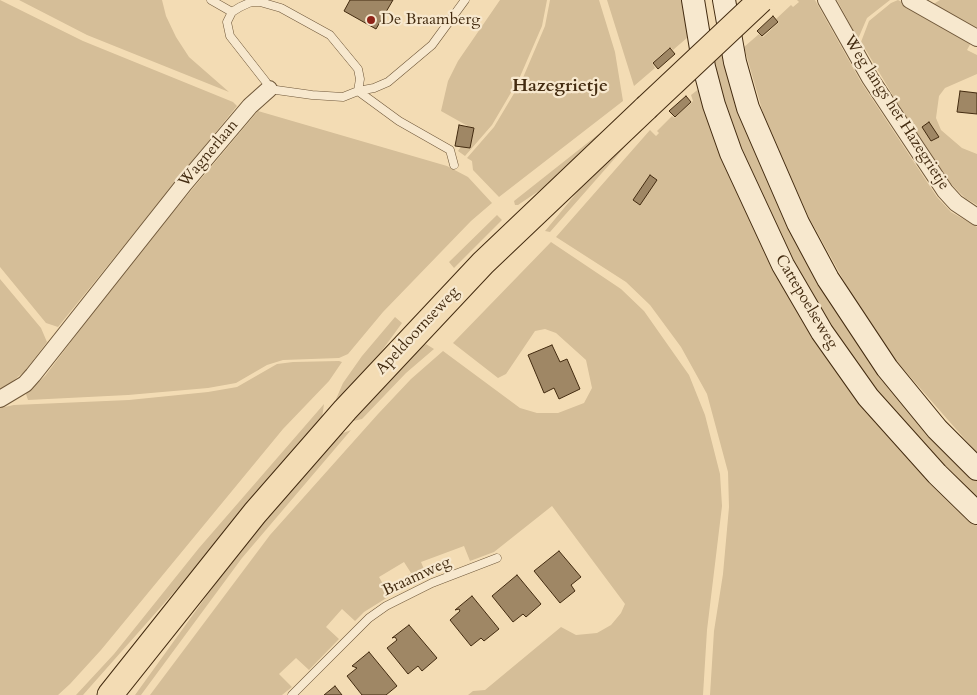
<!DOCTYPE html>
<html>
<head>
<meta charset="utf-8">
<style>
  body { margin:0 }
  canvas { display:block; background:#f3dcb4 }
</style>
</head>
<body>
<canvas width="977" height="695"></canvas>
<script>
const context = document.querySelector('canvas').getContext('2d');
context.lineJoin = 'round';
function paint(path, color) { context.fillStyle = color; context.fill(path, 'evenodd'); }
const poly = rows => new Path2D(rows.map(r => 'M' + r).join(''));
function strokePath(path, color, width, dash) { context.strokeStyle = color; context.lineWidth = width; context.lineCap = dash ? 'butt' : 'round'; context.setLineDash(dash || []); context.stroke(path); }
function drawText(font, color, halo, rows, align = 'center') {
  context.font = font + ' Cardo,serif'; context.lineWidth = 4.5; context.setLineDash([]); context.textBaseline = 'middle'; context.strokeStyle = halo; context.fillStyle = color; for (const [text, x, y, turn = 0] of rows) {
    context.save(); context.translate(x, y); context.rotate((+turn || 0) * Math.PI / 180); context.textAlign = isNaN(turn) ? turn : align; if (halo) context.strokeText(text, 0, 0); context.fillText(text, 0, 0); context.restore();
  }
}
paint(poly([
  [0,0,83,41,233,102,237,106,58,327,46,323,0,267],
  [19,0,162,0,166,16,176,37,189,57,229,92,87,35],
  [500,0,547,0,542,26,519,79,492,125,465,156,458,151,473,129,441,111,448,81,458,61],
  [550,0,599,0,615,52,623,101,499,197,473,170,472,161,467,158,494,127,522,80,545,26],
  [607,0,682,0,688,37,673,50,670,47,652,63,655,68,634,86],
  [797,0,815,0,861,82,937,197,951,212,977,227,977,453,898,363,856,303,807,214,765,120,744,47,759,34,763,37,779,22,776,19,791,5,793,7,799,2],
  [837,0,890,0,867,18,858,39],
  [898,0,972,41,967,50,977,55,977,74,945,88,939,96,936,118,941,130,962,148,977,154,977,205,965,198,952,185,910,124,861,42,869,21,891,3],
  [940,0,977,0,977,32,930,6],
  [726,48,792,226,977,478,977,501,899,420,847,354,795,268,734,136,712,56],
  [700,88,747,213,949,500,977,526,977,695,710,695,714,631,723,574,729,507,728,472,707,394,681,347,650,305,626,282,556,237,650,130,656,136,659,133,657,131,672,116,675,118,693,101,691,95],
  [258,111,447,166,468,177,492,203,471,221,383,312,348,354,339,358,283,360,267,365,236,383,208,388,128,395,28,400,26,394,45,376,132,261],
  [619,118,555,180,518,205,515,205,514,201],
  [638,132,550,232,545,231,589,178],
  [497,215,502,220,454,268,449,262],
  [551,242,621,289,644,311,689,375,705,415,720,474,722,506,707,630,703,695,468,695,473,691,485,690,561,627,576,635,597,633,611,625,621,613,625,604,552,506,494,552,470,561,464,546,421,562,427,576,405,587,401,580,411,573,404,562,379,577,386,589,397,582,401,589,364,612,355,621,342,609,326,627,339,639,309,670,296,658,279,674,292,687,282,695,150,695,270,535,378,414,411,379,443,351,520,408,537,413,558,413,584,403,592,388,586,360,556,333,545,329,535,331,506,374,498,378,453,343],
  [0,279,41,328,47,342,25,371,8,385,0,389],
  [395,317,402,323,370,367,333,406,343,383,362,356],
  [426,344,434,349,406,373,362,419,349,422,406,359],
  [339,361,342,362,329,381,283,429,101,650,70,684,58,695,0,695,0,408,14,405,129,400,208,392,237,387,277,364,293,362],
  [324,404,322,418,206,556,83,695,76,695,114,654,199,548],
  [351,430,242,558,141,695,135,695,257,526,338,435]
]), '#d5be98');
const building = poly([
  [350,0,393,0,376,29,344,11,350,0],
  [773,16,778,22,762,36,757,31,773,16],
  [670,48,675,54,658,69,653,63,670,48],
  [960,91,977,93,977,114,957,112,960,91],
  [686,96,691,102,675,117,669,111,686,96],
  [929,122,939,137,931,141,922,127,929,122],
  [459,125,474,128,470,148,455,146,459,125],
  [650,175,657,180,640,205,633,200,650,175],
  [552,345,560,362,567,359,580,389,559,399,554,388,544,393,528,355,552,345],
  [559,551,581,577,571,585,575,591,560,603,534,571,559,551],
  [517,575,541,604,526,617,523,614,513,622,492,596,517,575],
  [472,596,499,629,484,641,481,638,471,646,450,620,460,611,459,609,455,610,472,596],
  [409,625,437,658,422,671,418,666,408,674,387,648,397,640,395,637,392,638,409,625],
  [369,652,397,686,386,695,362,695,347,676,357,668,352,666,369,652],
  [335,686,342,695,324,695,335,686]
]);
paint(building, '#9f8765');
strokePath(building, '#432b10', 1);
const lane = poly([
  [211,0,232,12],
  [454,165,450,150,399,121,358,91,360,79,358,69,330,35,281,8,260,2,251,2,240,7,232,12,227,22,230,36,266,82,269,89,312,95,343,97,358,91,374,88,388,82,432,45,465,0],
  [292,695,369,618,386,606,432,583,497,558]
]);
const street = poly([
  [826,0,870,78,945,191,956,203,977,217],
  [910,0,977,38],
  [0,399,25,384,33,375,185,183,250,106,269,89]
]);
const secondary = poly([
  [693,0,704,67,714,105,731,153,783,265,822,332,868,397,937,474,977,513],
  [724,0,735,62,748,108,798,223,828,279,887,368,937,429,977,469]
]);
const primary = poly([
  [110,695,255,513,345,410,483,263,646,108]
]);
strokePath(lane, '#6f5739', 9);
strokePath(street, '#6f5739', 18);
strokePath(secondary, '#432b10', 24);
strokePath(primary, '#432b10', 27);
strokePath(lane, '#f7e8ce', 8);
strokePath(street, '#f7e8ce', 16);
strokePath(secondary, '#f7e8ce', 22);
strokePath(primary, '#f3dcb4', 25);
const primaryBridge = poly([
  [646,108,761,0]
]);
strokePath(primaryBridge, '#432b10', 27, []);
strokePath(primaryBridge, '#f3dcb4', 25);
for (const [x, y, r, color] of [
  [371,20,5,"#8f2418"]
]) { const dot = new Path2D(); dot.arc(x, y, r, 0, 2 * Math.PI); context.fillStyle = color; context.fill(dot); strokePath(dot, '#f7e8ce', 2); }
drawText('16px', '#432b10', '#f7e8ce', [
  ["De Braamberg",381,20]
], 'left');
drawText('16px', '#432b10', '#f7e8ce', [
  ["Weg langs het Hazegrietje",896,113,57],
  ["Wagnerlaan",209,154,-50],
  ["Cattepoelseweg",806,302,59],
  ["Apeldoornseweg",418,331,-47],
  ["Braamweg",417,577,-25]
]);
drawText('bold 18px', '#432b10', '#f7e8ce', [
  ["Hazegrietje",560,87]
]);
</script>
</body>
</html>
